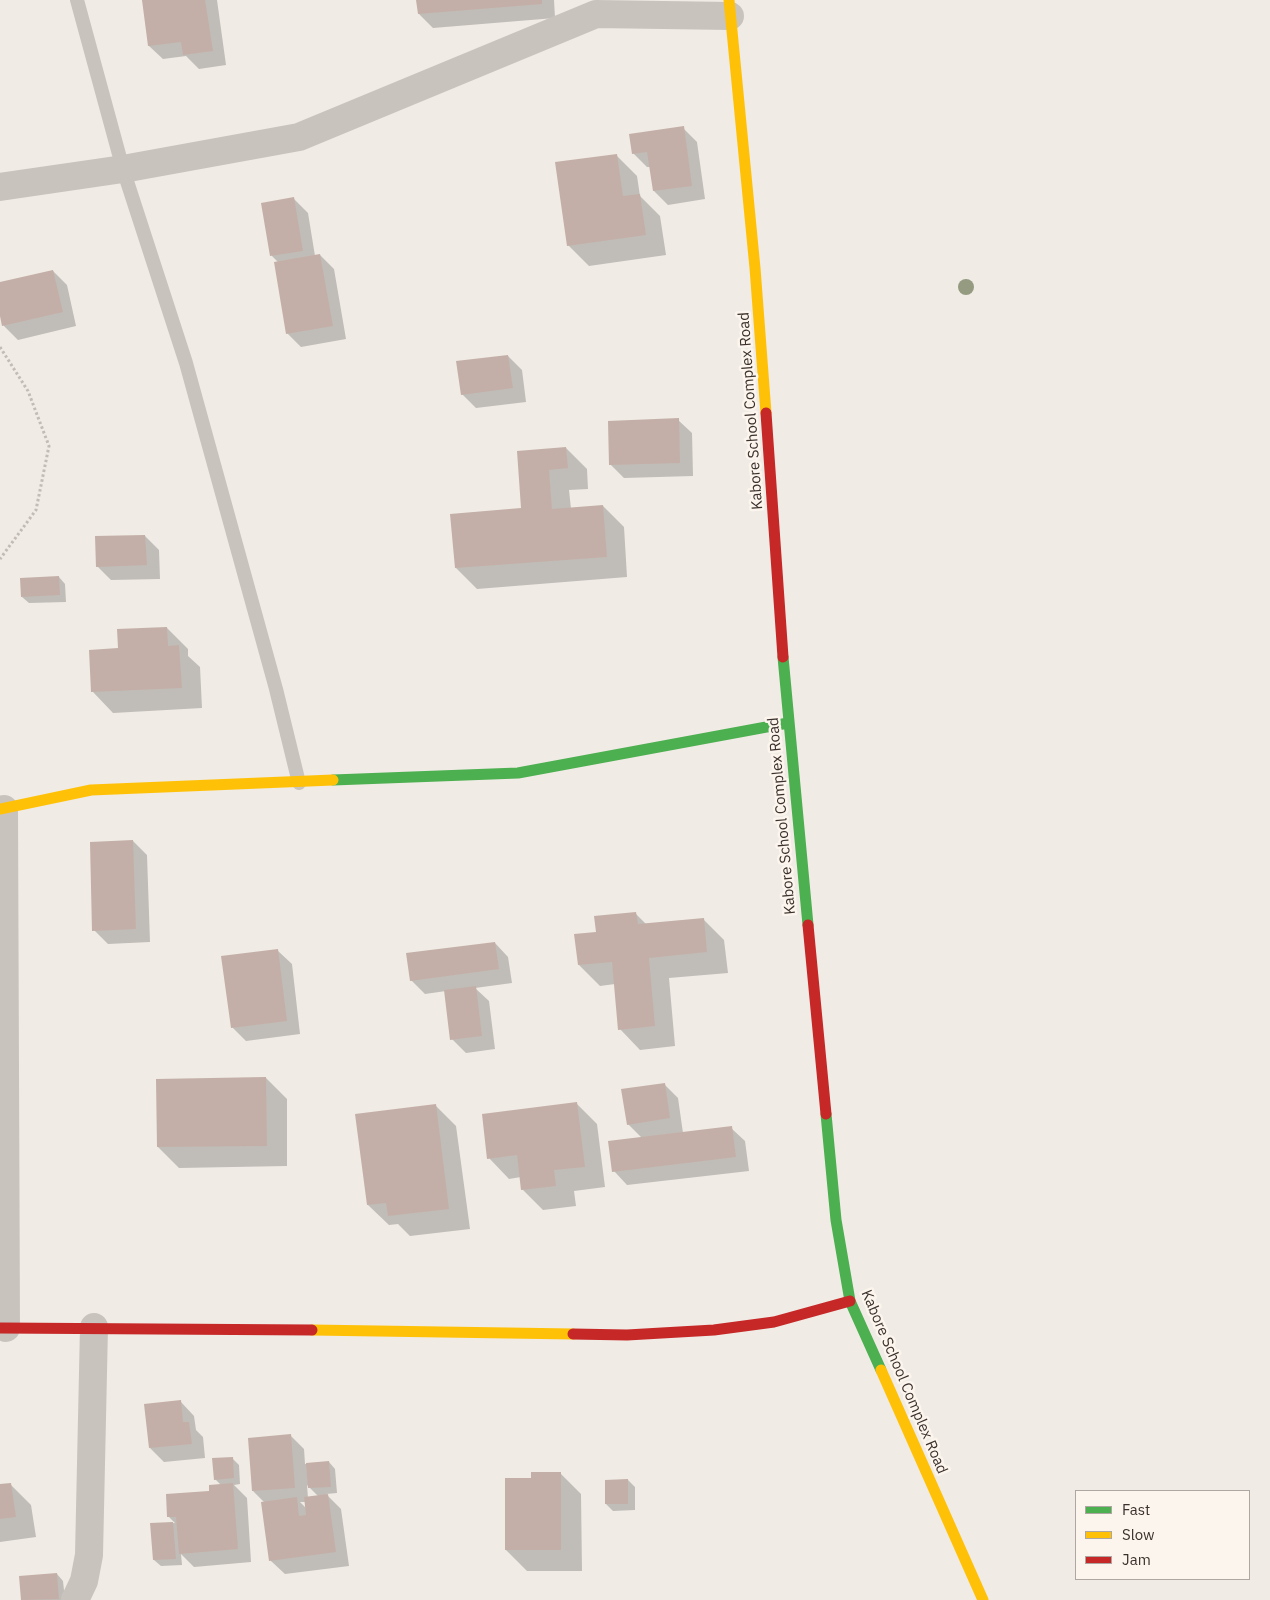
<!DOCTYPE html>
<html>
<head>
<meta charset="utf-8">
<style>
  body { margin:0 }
  #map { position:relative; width:1270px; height:1600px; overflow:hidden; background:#f0ebe5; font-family:"IBM Plex Sans",sans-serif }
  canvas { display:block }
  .legend { position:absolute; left:1075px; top:1490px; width:175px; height:90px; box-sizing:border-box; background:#fbf5ee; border:1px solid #aea6a0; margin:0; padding:6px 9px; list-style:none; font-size:15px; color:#3b302b }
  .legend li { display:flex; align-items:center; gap:10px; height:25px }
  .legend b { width:25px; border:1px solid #aea6a0 }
</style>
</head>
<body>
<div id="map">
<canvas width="1270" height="1600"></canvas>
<ul class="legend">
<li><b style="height:6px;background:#4caf50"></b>Fast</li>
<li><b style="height:6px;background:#ffc107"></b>Slow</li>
<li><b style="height:6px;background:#c62828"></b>Jam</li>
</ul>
</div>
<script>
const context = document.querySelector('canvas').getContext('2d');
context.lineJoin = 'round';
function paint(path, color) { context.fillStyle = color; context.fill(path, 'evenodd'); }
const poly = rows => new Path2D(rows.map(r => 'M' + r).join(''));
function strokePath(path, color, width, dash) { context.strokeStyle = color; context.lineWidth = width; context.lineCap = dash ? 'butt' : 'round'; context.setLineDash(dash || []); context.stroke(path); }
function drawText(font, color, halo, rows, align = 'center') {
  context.font = font + ' "IBM Plex Sans",sans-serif'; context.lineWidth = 5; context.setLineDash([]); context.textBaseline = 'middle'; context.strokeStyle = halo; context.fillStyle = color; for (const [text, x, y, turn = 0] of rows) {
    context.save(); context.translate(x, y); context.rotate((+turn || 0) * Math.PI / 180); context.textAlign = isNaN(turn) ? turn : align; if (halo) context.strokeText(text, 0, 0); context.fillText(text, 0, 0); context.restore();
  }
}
paint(poly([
  [143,0,217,0,226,65,199,69,186,56,163,59,149,46],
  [418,0,554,0,555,18,433,28,419,14],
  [683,128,697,142,705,199,668,205,654,191,651,167,647,167,633,153],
  [616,155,637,176,640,196,660,216,666,255,589,266,568,245],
  [294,199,308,213,315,256,320,255,334,269,346,339,301,347,287,333,278,262,272,256,262,204],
  [53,271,67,285,76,326,18,340,4,326,0,310,0,283],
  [508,356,522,370,526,402,476,408,462,394],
  [678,420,692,433,693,476,624,478,610,464],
  [566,448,587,469,588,489,569,490,571,509,603,506,624,527,627,577,477,589,456,568,523,509,518,452],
  [145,536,159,550,160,579,111,580,97,566],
  [59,577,65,584,66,602,29,603,22,597],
  [167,628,188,649,188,656,200,667,202,708,113,713,93,692,119,650],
  [133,841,147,855,150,942,108,944,94,930],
  [636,914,647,925,703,919,724,940,728,973,669,978,675,1046,640,1050,620,1029,615,984,600,986,579,965,597,933],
  [495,943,508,957,512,983,475,988,489,1001,495,1049,466,1053,452,1039,446,991,425,994,411,980],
  [278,951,292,964,300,1034,246,1041,232,1027],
  [266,1078,287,1099,287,1166,179,1168,158,1147],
  [664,1084,678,1098,683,1133,731,1128,745,1141,749,1171,627,1185,614,1171,642,1138,628,1124],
  [576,1103,597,1124,605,1187,574,1191,576,1206,543,1210,522,1189,521,1177,509,1179,489,1158],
  [435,1105,456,1126,470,1229,410,1236,398,1224,389,1225,368,1205],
  [181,1402,194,1416,196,1430,203,1437,205,1458,164,1462,150,1448],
  [290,1435,304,1449,305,1464,329,1462,335,1469,337,1493,326,1494,341,1509,349,1566,285,1574,271,1561,265,1503,253,1491],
  [307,1485,318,1496,308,1498],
  [300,1502,306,1502,307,1509],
  [232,1458,239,1465,240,1484,234,1485,247,1498,251,1562,194,1567,181,1554,182,1565,161,1566,154,1560,151,1524,175,1523,169,1517,221,1485,215,1479],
  [560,1473,581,1494,582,1571,527,1571,506,1550,533,1479],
  [628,1480,635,1487,635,1510,613,1511,606,1504],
  [10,1484,31,1505,36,1537,0,1542,0,1485],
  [57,1574,63,1581,65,1600,22,1600,20,1577]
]), '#0003');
paint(poly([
  [142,0,205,0,213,51,183,55,181,42,148,46],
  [416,0,542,0,542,4,418,14],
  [684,126,692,186,653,191,647,152,632,154,629,134],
  [617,154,623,196,640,194,646,235,567,246,555,162],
  [294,197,303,251,270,256,261,203],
  [320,254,333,326,286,334,274,262],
  [53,270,63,312,2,326,0,316,0,282],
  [508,355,513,388,461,395,456,361],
  [679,418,680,463,609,465,608,421],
  [566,447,568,468,549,470,552,509,603,505,607,557,455,568,450,514,521,508,517,451],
  [145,535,147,565,96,567,95,536],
  [59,576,60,595,21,597,20,578],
  [167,627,168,646,179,645,182,688,91,692,89,650,118,648,117,629],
  [133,840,136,929,92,931,90,842],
  [636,912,638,924,704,918,707,952,649,958,655,1026,618,1030,612,962,578,965,574,934,596,932,594,916],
  [495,942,499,969,410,981,406,953],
  [278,949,287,1021,231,1028,221,956],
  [476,986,482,1036,450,1040,444,990],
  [266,1077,267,1146,157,1147,156,1079],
  [665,1083,670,1118,627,1125,621,1089],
  [577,1102,585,1167,554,1170,556,1186,521,1190,517,1155,487,1159,482,1114],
  [436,1104,449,1209,388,1216,386,1203,367,1205,355,1114],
  [732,1126,736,1157,612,1172,608,1141],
  [181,1400,183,1422,189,1422,192,1444,149,1448,144,1404],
  [291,1434,295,1488,252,1491,248,1438],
  [233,1457,234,1478,214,1480,212,1458],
  [329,1461,331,1487,308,1488,306,1463],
  [531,1472,561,1472,561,1550,505,1550,505,1478,531,1478],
  [628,1479,628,1504,605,1504,605,1480],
  [11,1483,16,1517,0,1519,0,1484],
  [233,1483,238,1549,179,1554,176,1517,167,1517,166,1494,209,1491,209,1485],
  [328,1494,336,1552,269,1561,261,1502,297,1497,299,1516,306,1515,304,1497],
  [173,1522,176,1559,153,1560,150,1523],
  [57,1573,59,1599,21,1600,19,1576]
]), '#c3afa7');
strokePath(poly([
  [0,347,28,391,49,446,36,510,0,559]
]), '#c2bbb6', 3, [2.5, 2.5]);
strokePath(poly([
  [77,0,123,169,186,363,276,689,299,783]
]), '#c9c3be', 14);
strokePath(poly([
  [0,187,123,169,299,137,596,14,730,16],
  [4,809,6,1328],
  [75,1600,84,1581,89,1555,94,1327]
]), '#c9c3be', 28);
strokePath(poly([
  [783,657,808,925],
  [333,780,518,773,788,723],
  [826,1114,836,1220,850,1301,881,1370]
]), '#4caf50', 11);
strokePath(poly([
  [729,0,755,268,766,413],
  [0,809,91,790,333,780],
  [312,1330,573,1334],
  [881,1370,983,1600]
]), '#ffc107', 11);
strokePath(poly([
  [766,413,783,657],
  [808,925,826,1114],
  [0,1328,312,1330],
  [573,1334,627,1335,714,1330,774,1322,850,1301]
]), '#c62828', 11);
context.fillStyle = '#959b80';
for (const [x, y] of [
  [966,287]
]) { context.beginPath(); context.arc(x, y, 8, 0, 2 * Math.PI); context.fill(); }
drawText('15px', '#3b302b', '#fbf5ee', [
  ["Kabore School Complex Road",751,411,-94],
  ["Kabore School Complex Road",782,816,-95],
  ["Kabore School Complex Road",904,1382,67]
]);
</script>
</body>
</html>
